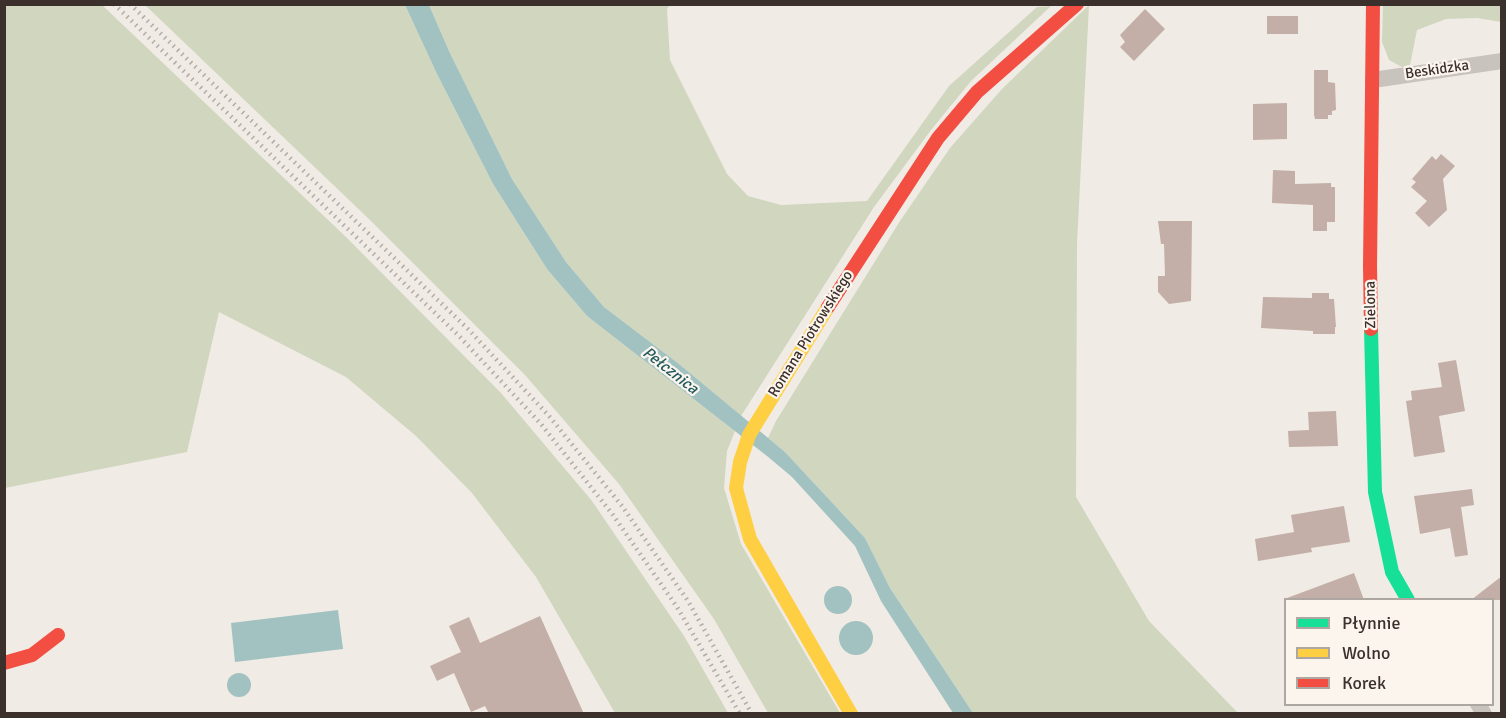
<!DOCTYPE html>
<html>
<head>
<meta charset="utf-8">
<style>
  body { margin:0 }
  #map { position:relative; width:1506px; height:718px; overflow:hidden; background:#f0ebe5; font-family:Signika,sans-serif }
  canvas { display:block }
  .frame { position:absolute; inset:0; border:6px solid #3b302b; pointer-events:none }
  .legend { position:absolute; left:1284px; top:598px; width:210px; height:108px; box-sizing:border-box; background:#fbf5ee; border:2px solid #aea6a0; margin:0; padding:8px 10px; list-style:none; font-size:18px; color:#3b302b }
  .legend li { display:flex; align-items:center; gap:12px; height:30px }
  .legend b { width:30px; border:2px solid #aea6a0 }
</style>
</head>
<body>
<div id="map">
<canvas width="1506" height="718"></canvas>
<div class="frame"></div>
<ul class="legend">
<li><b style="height:8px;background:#16e098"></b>Płynnie</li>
<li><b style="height:8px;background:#ffcf43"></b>Wolno</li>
<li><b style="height:8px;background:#f24e42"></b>Korek</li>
</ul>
</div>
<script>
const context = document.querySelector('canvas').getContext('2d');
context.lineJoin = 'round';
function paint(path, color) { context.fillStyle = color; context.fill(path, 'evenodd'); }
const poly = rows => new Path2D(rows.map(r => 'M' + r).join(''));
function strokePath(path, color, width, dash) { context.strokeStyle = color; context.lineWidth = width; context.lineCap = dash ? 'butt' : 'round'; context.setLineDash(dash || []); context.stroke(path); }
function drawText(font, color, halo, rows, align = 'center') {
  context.font = font + ' Signika,sans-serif'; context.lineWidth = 4.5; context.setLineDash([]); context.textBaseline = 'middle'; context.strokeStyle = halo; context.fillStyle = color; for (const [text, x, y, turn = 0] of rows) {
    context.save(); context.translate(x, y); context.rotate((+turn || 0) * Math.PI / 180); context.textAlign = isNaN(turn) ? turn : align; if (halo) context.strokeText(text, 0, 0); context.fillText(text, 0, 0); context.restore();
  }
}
paint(poly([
  [5,4,102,5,347,238,501,393,592,501,684,636,728,713,615,713,536,577,472,493,416,436,346,377,219,312,187,452,5,488],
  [145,5,405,5,437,74,493,184,547,269,587,316,735,431,727,451,724,488,741,544,840,713,768,713,714,619,619,484,525,375,371,221],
  [429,5,670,5,667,9,670,60,727,174,748,196,781,205,867,201,949,86,1037,7,1051,6,971,81,931,130,874,207,741,416,679,364,604,307,566,262,512,179,449,51],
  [1089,5,1077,244,1076,497,1149,621,1238,713,973,713,890,588,865,538,785,452,768,438,776,421,900,221,950,148,1002,89],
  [1383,5,1501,5,1501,22,1477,18,1446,19,1417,30,1410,65,1402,67,1389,60,1382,42]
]), '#d1d6bf');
paint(poly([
  [405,5,429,5,449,51,512,179,566,262,604,307,679,364,785,452,865,538,890,588,973,713,953,713,881,601,855,546,792,477,767,456,587,316,547,269,493,184,437,74],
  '824 600a14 14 0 1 1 28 0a14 14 0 1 1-28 0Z',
  [338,610,343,649,235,662,231,623],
  '839 638a17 17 0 1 1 34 0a17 17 0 1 1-34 0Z',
  '227 685a12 12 0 1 1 24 0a12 12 0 1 1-24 0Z'
]), '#a1c2c1');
paint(poly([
  [1145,9,1165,29,1134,61,1120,47,1125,42,1120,35],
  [1267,16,1298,16,1298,34,1267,34],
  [1314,70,1328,70,1328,82,1335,83,1336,110,1332,111,1332,115,1328,115,1328,119,1315,119,1314,115],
  [1287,103,1287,139,1253,140,1253,104],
  [1441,154,1455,166,1443,179,1447,210,1429,227,1415,213,1427,201,1411,187,1416,182,1412,179,1432,156,1436,160],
  [1273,170,1295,171,1295,184,1331,183,1331,187,1335,187,1335,222,1327,222,1327,231,1313,231,1313,205,1272,203],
  [1158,221,1192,221,1191,301,1169,304,1158,292,1158,276,1165,276,1164,244,1161,244],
  [1312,293,1329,293,1329,299,1334,299,1336,327,1335,327,1335,334,1313,334,1313,331,1261,328,1263,297,1312,298],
  [1456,360,1465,411,1439,416,1445,452,1414,457,1406,401,1412,400,1411,391,1442,387,1438,363],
  [1336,411,1338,446,1289,447,1288,431,1309,430,1308,412],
  [1472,489,1474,505,1461,507,1468,555,1455,557,1450,528,1420,534,1414,496],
  [1344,506,1350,542,1311,548,1312,552,1258,561,1255,539,1294,532,1291,515],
  [1354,573,1364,600,1287,600,1287,598],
  [1502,576,1502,600,1471,600],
  [540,616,584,714,489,714,485,706,471,712,454,673,437,681,430,666,461,652,449,626,469,617,480,643]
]), '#c3afa7');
strokePath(poly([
  [1373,80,1502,61],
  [1478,704,1484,714]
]), '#c9c3be', 16);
strokePath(poly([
  [1371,329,1375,492,1392,572,1408,600]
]), '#16e098', 14);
strokePath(poly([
  [828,307,749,435,740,462,736,488,750,539,851,714]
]), '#ffcf43', 14);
strokePath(poly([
  [828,307,938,138,977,92,1077,4],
  [1371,329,1370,266,1373,4],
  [4,663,32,655,58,635]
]), '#f24e42', 14);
strokePath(poly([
  [114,4,459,336,541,424,613,515,677,607,740,714],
  [130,4,468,329,549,416,622,506,688,601,752,714]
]), '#b1aca8', 4.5, [1.5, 4.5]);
drawText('15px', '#3b302b', '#fbf5ee', [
  ["Beskidzka",1437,70,-8],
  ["Zielona",1371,305,-91],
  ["Romana Piotrowskiego",811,334,-58]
]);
drawText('italic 16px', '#1f5a5e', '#fbf5ee', [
  ["Pełcznica",670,371,38]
]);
</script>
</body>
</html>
